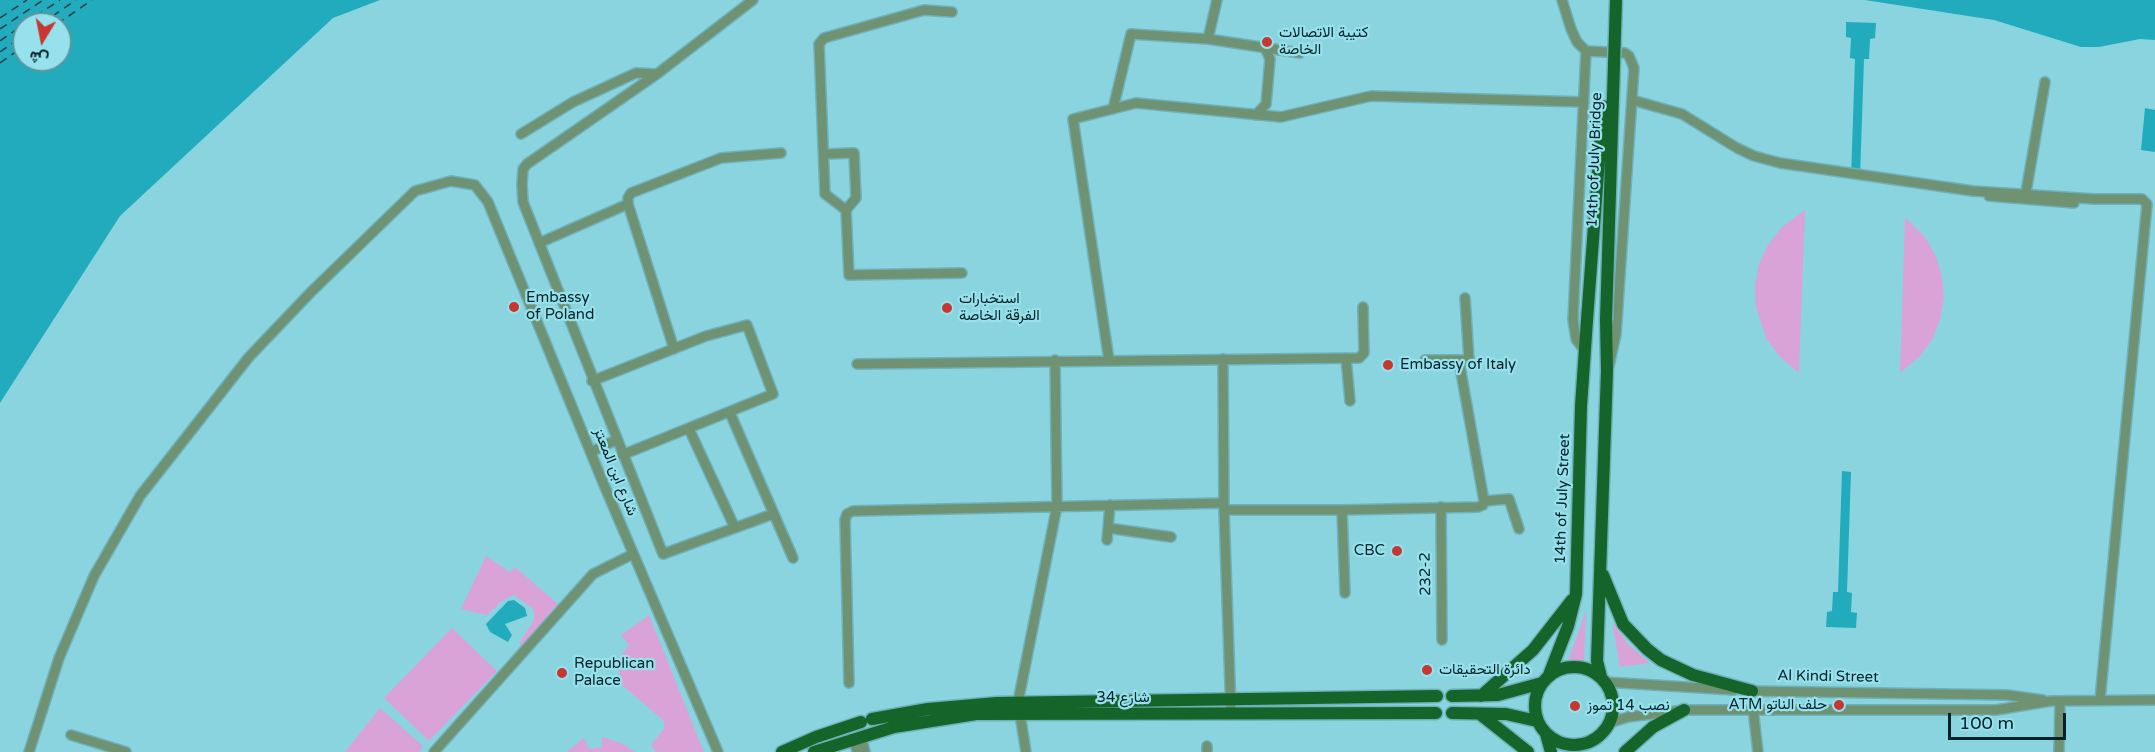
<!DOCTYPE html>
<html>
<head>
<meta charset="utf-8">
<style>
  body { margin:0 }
  #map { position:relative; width:2155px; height:752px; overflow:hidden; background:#8ad4df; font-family:"Varela Round",Vazirmatn,sans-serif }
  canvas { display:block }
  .north { position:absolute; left:12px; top:12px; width:60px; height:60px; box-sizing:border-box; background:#97e1ec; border:2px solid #5c959e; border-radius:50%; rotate:190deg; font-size:16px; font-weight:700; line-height:24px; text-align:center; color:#032328 }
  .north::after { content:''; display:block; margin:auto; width:21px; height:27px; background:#c53730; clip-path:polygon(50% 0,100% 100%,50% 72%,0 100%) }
  .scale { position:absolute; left:1948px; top:713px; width:118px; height:27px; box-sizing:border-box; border:3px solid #032328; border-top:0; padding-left:8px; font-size:18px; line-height:21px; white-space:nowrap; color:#032328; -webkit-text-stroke:4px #97e1ec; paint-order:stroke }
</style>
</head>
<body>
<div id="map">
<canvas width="2155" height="752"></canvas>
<div class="north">ش</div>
<div class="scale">100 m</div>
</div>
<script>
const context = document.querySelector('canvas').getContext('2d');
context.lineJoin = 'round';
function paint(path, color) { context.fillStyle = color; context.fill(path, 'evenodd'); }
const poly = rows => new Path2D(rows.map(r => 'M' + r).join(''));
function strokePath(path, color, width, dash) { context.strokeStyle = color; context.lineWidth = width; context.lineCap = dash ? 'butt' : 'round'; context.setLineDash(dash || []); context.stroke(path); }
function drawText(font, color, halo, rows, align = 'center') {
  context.font = font + ' "Varela Round",Vazirmatn,sans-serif'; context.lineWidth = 4.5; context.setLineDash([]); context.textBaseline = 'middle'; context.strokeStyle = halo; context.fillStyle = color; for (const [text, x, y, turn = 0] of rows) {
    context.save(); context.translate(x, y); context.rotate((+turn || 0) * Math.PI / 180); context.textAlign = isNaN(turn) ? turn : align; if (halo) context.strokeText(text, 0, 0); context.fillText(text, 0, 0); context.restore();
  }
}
paint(poly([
  [1805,210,1799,373,1779,356,1766,338,1756,307,1755,286,1759,264,1768,245,1782,227],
  [1905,217,1925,237,1936,256,1942,276,1944,298,1940,320,1932,340,1919,357,1900,373],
  [486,556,510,572,515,567,558,604,520,649,520,642,534,620,534,613,532,608,514,595,503,600,487,615,461,609],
  [1586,610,1584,664,1568,661,1579,631],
  [649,615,704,752,656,752,651,745,664,729,664,721,615,679,620,672,616,667,617,661,629,645,621,635],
  [1612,622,1628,644,1650,663,1620,667],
  [452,628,497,671,429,741,384,698],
  [380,708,423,746,419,752,345,752],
  [602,737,621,743,635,752,566,752,584,738,589,749,602,747]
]), '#daa3d8');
paint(poly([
  [0,0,380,0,333,18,120,216,0,403],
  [24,24,60,24,60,60,24,60],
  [1865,0,2155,0,2155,40,2140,39,2099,47,2081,47,1994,20],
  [1846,22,1876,23,1875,38,1870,39,1869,59,1864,59,1860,178,1851,178,1855,59,1850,58,1851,38,1846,37],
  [2145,108,2155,110,2155,152,2141,150],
  [1842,471,1851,472,1847,592,1852,593,1851,612,1857,613,1856,628,1826,627,1827,612,1832,611,1833,592,1838,592],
  [514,600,525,608,527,616,505,624,512,635,508,642,490,632,486,624,508,601]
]), '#21abbc');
strokePath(poly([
  [0,18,27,0],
  [24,24,60,0],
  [41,24,76,0],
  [57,24,92,0],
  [0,29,43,0],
  [0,41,23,25],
  [0,52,24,35],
  [0,63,24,46]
]), '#244044', 1.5, [8, 6]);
const minor = poly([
  [753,0,657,74,527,164,523,169,522,185,523,202,663,554,773,514],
  [1562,0,1571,29,1577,42,1586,51,1573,320,1576,339,1584,350],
  [1208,39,1217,0],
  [1586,51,1625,53,1629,56,1634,68,1616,334,1609,366],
  [1632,100,1682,114,1737,148,1754,156,1780,163,1973,191,2094,199,2142,199,2147,204],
  [1113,109,1131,34,1208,39,1300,53],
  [1256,115,1266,104,1270,59,1265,48],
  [521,134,573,102,636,73,657,74],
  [826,154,854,153,856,198,846,210,849,275,962,273],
  [1989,196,2074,203],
  [2025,198,2045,82],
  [846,210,825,194,819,44,824,38,924,10,952,12],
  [539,243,628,204],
  [674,349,628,204,628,198,631,193,721,158,781,153],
  [1346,358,1350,401],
  [1223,359,1224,510,1231,713],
  [1109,360,1073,119,1136,103,1281,117,1371,96,1584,102],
  [1425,360,1469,360,1465,298],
  [857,364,1359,358,1364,353,1363,307],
  [592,381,706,336,747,325,773,394,622,455],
  [730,413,793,558],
  [689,429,735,528],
  [591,452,616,440],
  [1484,501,1509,499,1519,529],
  [1441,507,1442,640],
  [1224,510,1342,510,1478,507,1483,505,1484,501,1459,361],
  [1342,510,1345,593],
  [1108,528,1171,537],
  [1107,540,1110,505],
  [1605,682,1734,690],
  [849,683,845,520,847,514,853,511,1224,503],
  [1748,691,2007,695,2043,700],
  [2100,700,2147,204],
  [1753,709,1758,752],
  [1609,723,1628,717,1684,710,1996,710,2051,701,2155,700],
  [71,735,126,752],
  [861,736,865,752],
  [854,738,857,752],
  [1207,746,1207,752],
  [29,752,59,658,94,576,140,496,249,357,311,292,415,191,451,181,475,185,488,202,604,485,718,752],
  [434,752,593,574,633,554],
  [1026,752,1018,702,1057,506,1055,360],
  [2059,752,2060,701]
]);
const major = poly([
  [1603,575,1623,624,1647,649,1661,660,1693,675,1752,691],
  '1535 706a39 39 0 1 1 78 0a39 39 0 1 1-78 0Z',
  [1549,675,1568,626,1576,594,1581,406,1587,320],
  [1601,677,1597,661,1607,371,1606,320],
  [1452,696,1498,695,1542,683],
  [1481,696,1533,650,1572,600],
  [1452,713,1506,714,1537,721],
  [1480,714,1528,752],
  [872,719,928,709,997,703,1437,696],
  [1546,734,1551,752],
  [782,752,816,737,861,722],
  [814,752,894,727,976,714,1436,713],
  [1625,752,1653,727,1684,710]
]);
strokePath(minor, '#6fb1ba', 12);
strokePath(major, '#6fb1ba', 15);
strokePath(minor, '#6e9272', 9);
strokePath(major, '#15652a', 12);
const majorBridge = poly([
  [1587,320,1603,106],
  [1606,320,1616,0]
]);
strokePath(majorBridge, '#6fb1ba', 15, []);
strokePath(majorBridge, '#15652a', 12);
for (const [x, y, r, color] of [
  [1267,42,6,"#c53730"],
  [514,307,6,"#c53730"],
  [947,308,6,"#c53730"],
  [1388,365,6,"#c53730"],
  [1397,551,6,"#c53730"],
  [1427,670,6,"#c53730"],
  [562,673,6,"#c53730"],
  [1839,705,6,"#c53730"],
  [1575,706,6,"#c53730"]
]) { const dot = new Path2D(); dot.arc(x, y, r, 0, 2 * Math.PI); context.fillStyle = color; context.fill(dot); strokePath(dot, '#97e1ec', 2); }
drawText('15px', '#032328', '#97e1ec', [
  ["كتيبة الاتصالات",1279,33],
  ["الخاصة",1279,50],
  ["Embassy",526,298],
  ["of Poland",526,315],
  ["استخبارات",959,299],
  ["الفرقة الخاصة",959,316],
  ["Embassy of Italy",1400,365],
  ["CBC",1385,551,"right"],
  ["Republican",574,664],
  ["Palace",574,681],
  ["دائرة التحقيقات",1439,670],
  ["ATM حلف الناتو",1827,705,"right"],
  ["نصب 14 تموز",1587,706]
], 'left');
drawText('15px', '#032328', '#97e1ec', [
  ["14th of July Bridge",1595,160,-88],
  ["شارع ابن المعتز",615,472,68],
  ["14th of July Street",1563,499,-88],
  ["232-2",1426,574,-91],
  ["Al Kindi Street",1828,677,1],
  ["شارع 34",1123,698]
]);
</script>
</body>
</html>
